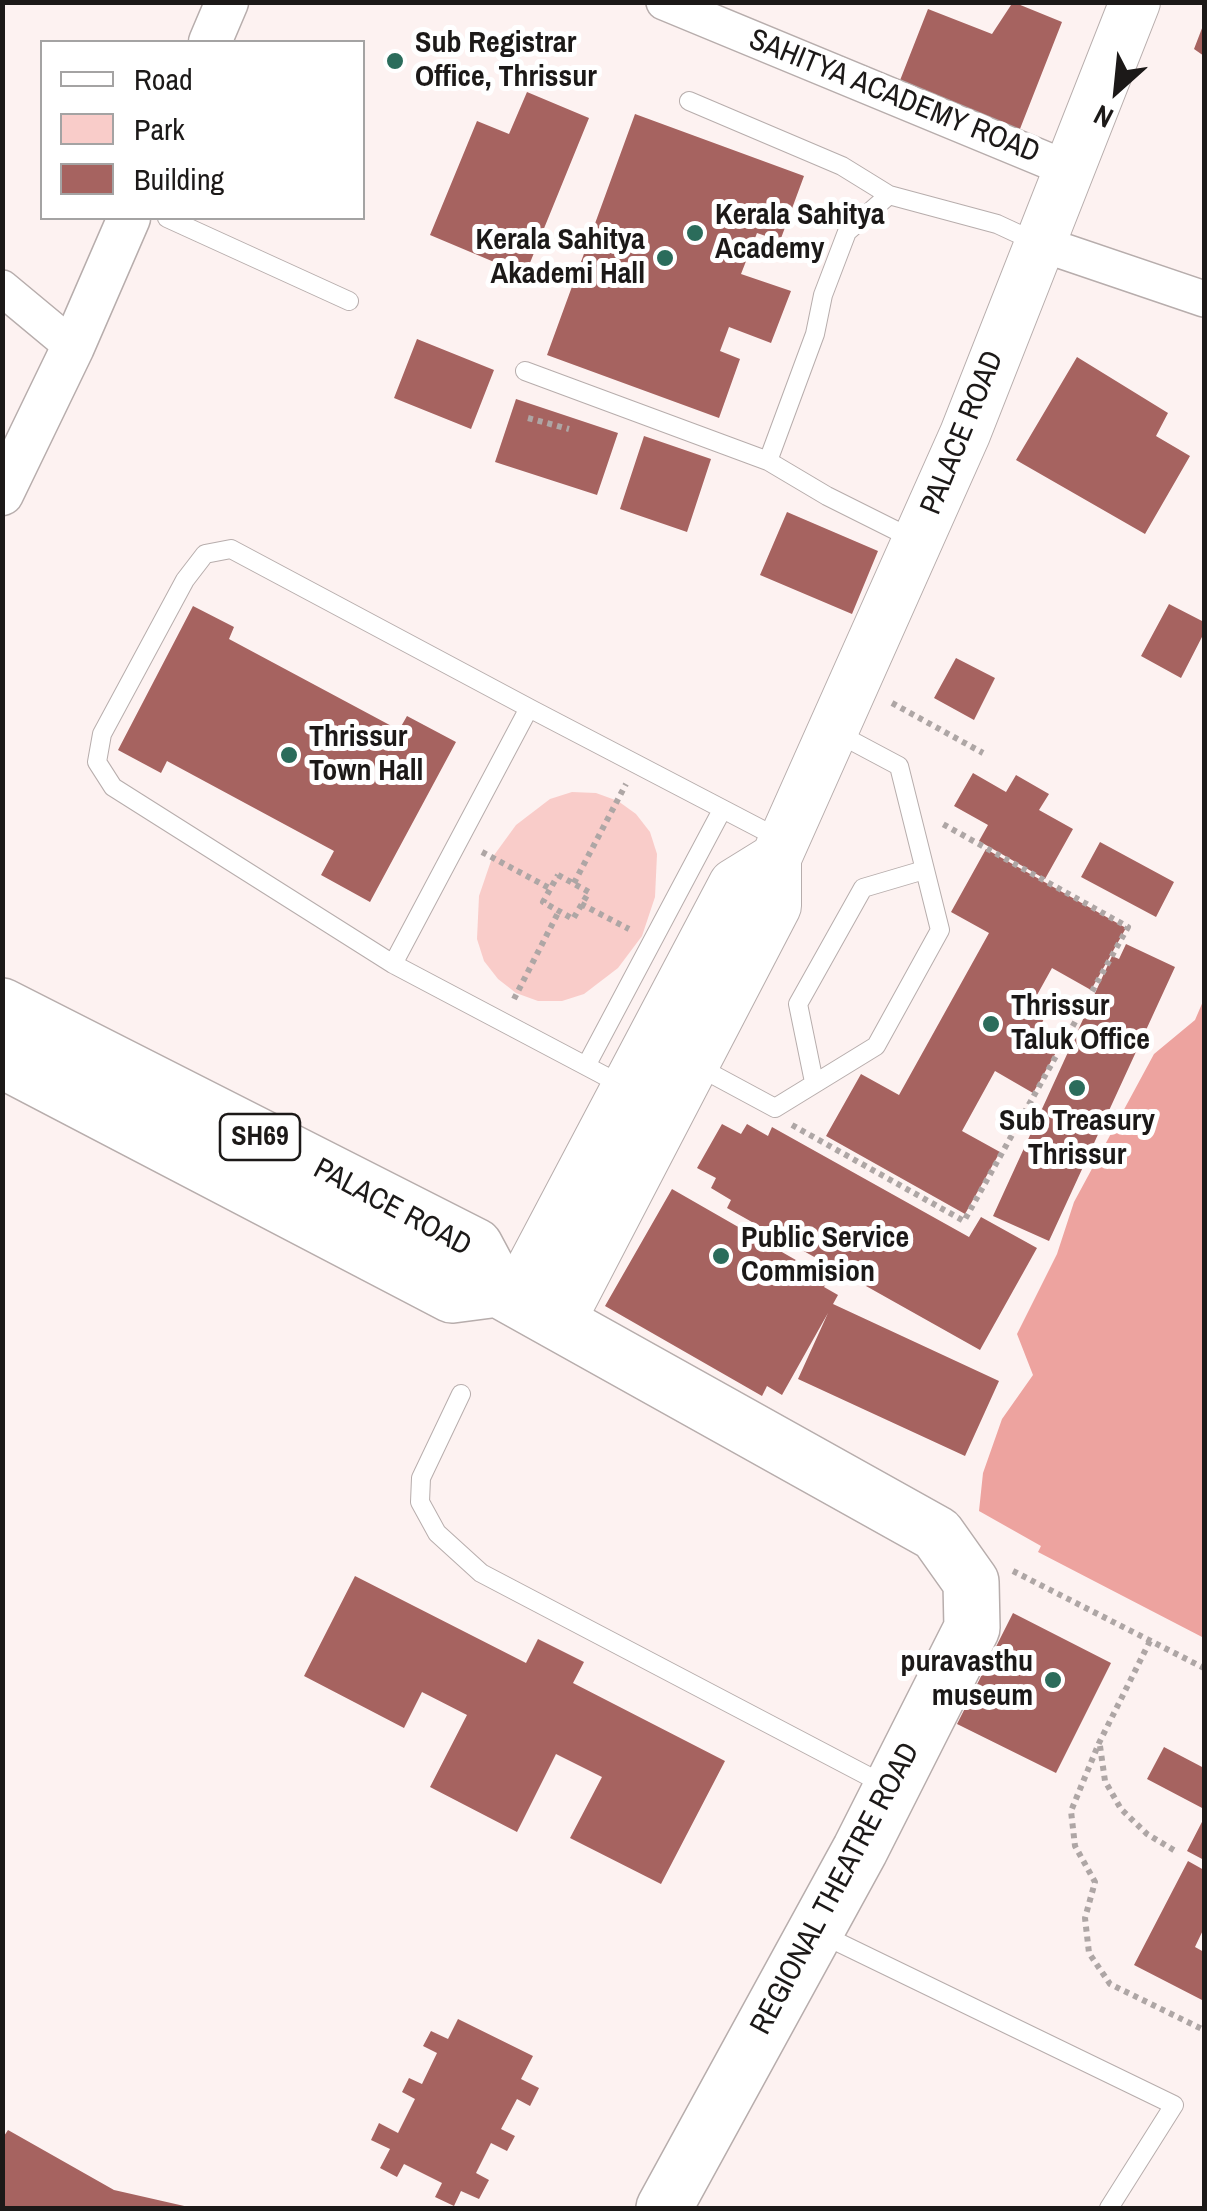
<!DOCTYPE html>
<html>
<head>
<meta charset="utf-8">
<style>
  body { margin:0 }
  #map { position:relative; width:1207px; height:2211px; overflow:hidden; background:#fdf2f1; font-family:"Archivo Narrow",sans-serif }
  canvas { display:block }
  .frame { position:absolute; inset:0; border:5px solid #1c1918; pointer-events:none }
  .legend { position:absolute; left:40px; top:40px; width:325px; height:180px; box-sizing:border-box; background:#fff; border:2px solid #a4a3a3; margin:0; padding:12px 18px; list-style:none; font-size:30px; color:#1c1918 }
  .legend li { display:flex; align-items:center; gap:20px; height:50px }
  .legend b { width:50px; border:2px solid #a4a3a3 }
  .north { position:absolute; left:1067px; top:40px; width:100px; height:100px; -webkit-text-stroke:8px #fff; paint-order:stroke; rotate:207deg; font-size:28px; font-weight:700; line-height:40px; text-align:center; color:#1c1918 }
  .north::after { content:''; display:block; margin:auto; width:35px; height:45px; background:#1c1918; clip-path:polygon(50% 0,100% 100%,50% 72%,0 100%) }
</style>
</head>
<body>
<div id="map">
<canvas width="1207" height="2211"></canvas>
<div class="frame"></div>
<ul class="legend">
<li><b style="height:12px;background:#fff"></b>Road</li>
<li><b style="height:28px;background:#f9ccc9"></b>Park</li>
<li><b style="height:28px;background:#a66360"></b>Building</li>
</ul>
<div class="north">N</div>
</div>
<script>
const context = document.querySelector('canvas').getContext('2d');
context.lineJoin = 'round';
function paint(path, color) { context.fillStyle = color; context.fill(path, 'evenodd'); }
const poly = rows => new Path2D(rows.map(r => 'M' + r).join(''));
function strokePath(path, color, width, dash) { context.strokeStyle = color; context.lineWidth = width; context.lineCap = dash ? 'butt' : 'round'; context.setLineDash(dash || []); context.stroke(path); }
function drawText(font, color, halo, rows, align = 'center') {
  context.font = font + ' "Archivo Narrow",sans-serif'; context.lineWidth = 10; context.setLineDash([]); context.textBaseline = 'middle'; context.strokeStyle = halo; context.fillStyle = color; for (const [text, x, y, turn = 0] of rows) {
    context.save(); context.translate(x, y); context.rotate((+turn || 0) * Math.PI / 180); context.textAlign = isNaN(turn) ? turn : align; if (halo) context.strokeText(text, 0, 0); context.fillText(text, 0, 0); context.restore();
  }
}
paint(poly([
  [572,792,596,793,618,801,636,814,650,832,657,854,655,897,642,936,618,968,584,994,562,1001,538,1001,516,993,498,979,484,961,477,939,479,896,492,858,516,825,550,799]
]), '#f9ccc9');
paint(poly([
  [1204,999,1204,1638,1038,1552,1041,1546,979,1511,983,1473,1002,1419,1033,1375,1017,1334,1057,1254,1074,1202,1154,1054,1195,1020]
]), '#eda39f');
paint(poly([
  [1013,2,1062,22,1018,134,897,88,928,9,992,34],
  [1204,23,1204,56,1194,49],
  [527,92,589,118,525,275,430,235,477,121,509,134],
  [635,114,804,176,780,241,757,233,741,274,791,291,771,343,729,327,720,351,740,359,719,418,547,355],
  [417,339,494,370,471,429,394,398],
  [1077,357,1168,413,1156,436,1190,456,1145,534,1016,460],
  [516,399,618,433,597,495,495,462],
  [644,436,711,459,687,532,620,509],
  [787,512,878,551,852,614,760,575],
  [1169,604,1204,622,1204,633,1181,678,1141,656],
  [193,606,234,627,229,639,399,730,407,716,456,742,370,902,321,875,334,851,167,761,161,773,118,750],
  [956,658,995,678,974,720,934,698],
  [973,773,1006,792,1016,775,1049,794,1039,810,1073,829,1045,879,979,841,988,825,954,806],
  [1100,842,1174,882,1156,917,1081,877],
  [986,849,1126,928,1091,990,1052,968,1037,995,1051,1002,1036,1037,1058,1049,1033,1093,995,1071,962,1131,1000,1152,965,1214,826,1136,861,1074,899,1095,989,933,951,912],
  [1126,944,1175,967,1049,1241,993,1216,1112,956,1119,959],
  [722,1124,741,1134,747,1124,768,1136,772,1127,969,1237,981,1217,1037,1248,980,1350,727,1208,731,1200,711,1188,716,1178,697,1168],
  [672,1189,829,1279,824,1287,838,1295,833,1304,999,1381,965,1456,798,1379,828,1313,782,1395,767,1386,762,1396,605,1306],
  [355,1576,526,1663,538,1639,584,1662,573,1683,725,1761,661,1884,570,1838,602,1777,556,1754,517,1832,430,1787,467,1715,422,1692,404,1728,304,1676],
  [1013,1613,1111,1663,1056,1773,957,1724],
  [1164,1747,1204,1768,1204,1809,1147,1779],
  [1204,1818,1204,1860,1187,1851],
  [1188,1861,1204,1870,1204,1928,1195,1947,1204,1952,1204,2001,1134,1965],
  [458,2019,533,2056,521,2079,539,2088,530,2106,517,2099,501,2129,515,2136,507,2151,491,2143,476,2173,489,2180,479,2199,461,2191,454,2206,435,2197,442,2183,404,2164,397,2177,380,2168,390,2149,371,2140,379,2123,398,2133,415,2099,402,2092,409,2078,422,2084,437,2053,423,2046,431,2031,448,2039],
  [8,2130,114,2190,193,2208,2,2208,2,2139]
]), '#a66360');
const service = poly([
  [689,101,842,166,889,195],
  [167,218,349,301],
  [525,371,768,461,815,334,823,295,847,232,889,195,997,224,1038,243],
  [768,461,827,496,913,539],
  [393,964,113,787,97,762,102,734,185,580,205,554,231,549,529,708],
  [586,1066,722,810],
  [697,1066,775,1108,876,1046,940,930,899,766,837,733],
  [814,1082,798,1004,863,888,924,870],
  [622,1085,393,964,529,708,782,840],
  [461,1394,421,1478,420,1502,437,1533,481,1573,887,1786],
  [821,1934,1174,2105,1109,2208]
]);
const minor = poly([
  [664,2,1068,169],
  [1039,243,1204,299],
  [2,288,73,347]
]);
const tertiary = poly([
  [210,42,227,2],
  [2,494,73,347,129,218]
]);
const secondary = poly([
  [515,1299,734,884,776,858],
  [559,1323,776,906,776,858,965,434,1135,2]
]);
const primary = poly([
  [2,1006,475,1246,498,1289],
  [2,1060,452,1295,498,1289],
  [498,1289,937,1534,971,1582,972,1628,860,1850,664,2208]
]);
strokePath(service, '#b7adac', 20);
strokePath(minor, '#b7adac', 38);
strokePath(tertiary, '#b7adac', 45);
strokePath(secondary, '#b7adac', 52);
strokePath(primary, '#b7adac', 58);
strokePath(poly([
  [528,418,569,429],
  [892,703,983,753],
  [482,852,551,889],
  [558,875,589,892,573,919,543,902,558,875],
  [574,883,626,784],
  [581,904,629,929],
  [514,999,559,911],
  [792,1125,964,1221,1128,927,941,823],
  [1013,1571,1204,1668],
  [1150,1641,1099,1743,1071,1811,1075,1846,1095,1882,1085,1918,1089,1953,1110,1984,1204,2030],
  [1100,1746,1105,1781,1121,1809,1147,1834,1177,1852]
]), '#aea6a5', 6, [5, 5]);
strokePath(service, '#fff', 18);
strokePath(minor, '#fff', 35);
strokePath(tertiary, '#fff', 42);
strokePath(secondary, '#fff', 50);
strokePath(primary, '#fff', 55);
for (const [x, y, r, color] of [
  [395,61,10,"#2b6c5b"],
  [695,233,10,"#2b6c5b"],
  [665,258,10,"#2b6c5b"],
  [289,755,10,"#2b6c5b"],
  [991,1024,10,"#2b6c5b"],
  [1077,1088,10,"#2b6c5b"],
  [721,1256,10,"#2b6c5b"],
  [1053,1680,10,"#2b6c5b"]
]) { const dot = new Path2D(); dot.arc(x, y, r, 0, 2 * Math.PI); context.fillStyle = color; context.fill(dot); strokePath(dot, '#fff', 4); }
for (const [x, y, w] of [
  [260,1137,80]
]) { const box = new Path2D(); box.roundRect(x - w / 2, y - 23, w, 46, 8); context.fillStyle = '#fff'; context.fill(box); strokePath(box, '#1c1918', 2.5); }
drawText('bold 28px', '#1c1918', null, [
  ["SH69",260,1137]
]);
drawText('bold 30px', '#1c1918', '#fff', [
  ["Sub Registrar",415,44],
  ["Office, Thrissur",415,78],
  ["Kerala Sahitya",715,216],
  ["Academy",715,250],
  ["Kerala Sahitya",645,241,"right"],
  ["Akademi Hall",645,275,"right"],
  ["Thrissur",309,738],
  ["Town Hall",309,772],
  ["Thrissur",1011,1007],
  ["Taluk Office",1011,1041],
  ["Sub Treasury",1077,1122,"center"],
  ["Thrissur",1077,1156,"center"],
  ["Public Service",741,1239],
  ["Commision",741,1273],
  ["puravasthu",1033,1663,"right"],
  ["museum",1033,1697,"right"]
], 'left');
drawText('30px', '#1c1918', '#fff', [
  ["SAHITYA ACADEMY ROAD",894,97,22],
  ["PALACE ROAD",963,433,-68],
  ["PALACE ROAD",392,1208,28],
  ["REGIONAL THEATRE ROAD",836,1889,-62]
]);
</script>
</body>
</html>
